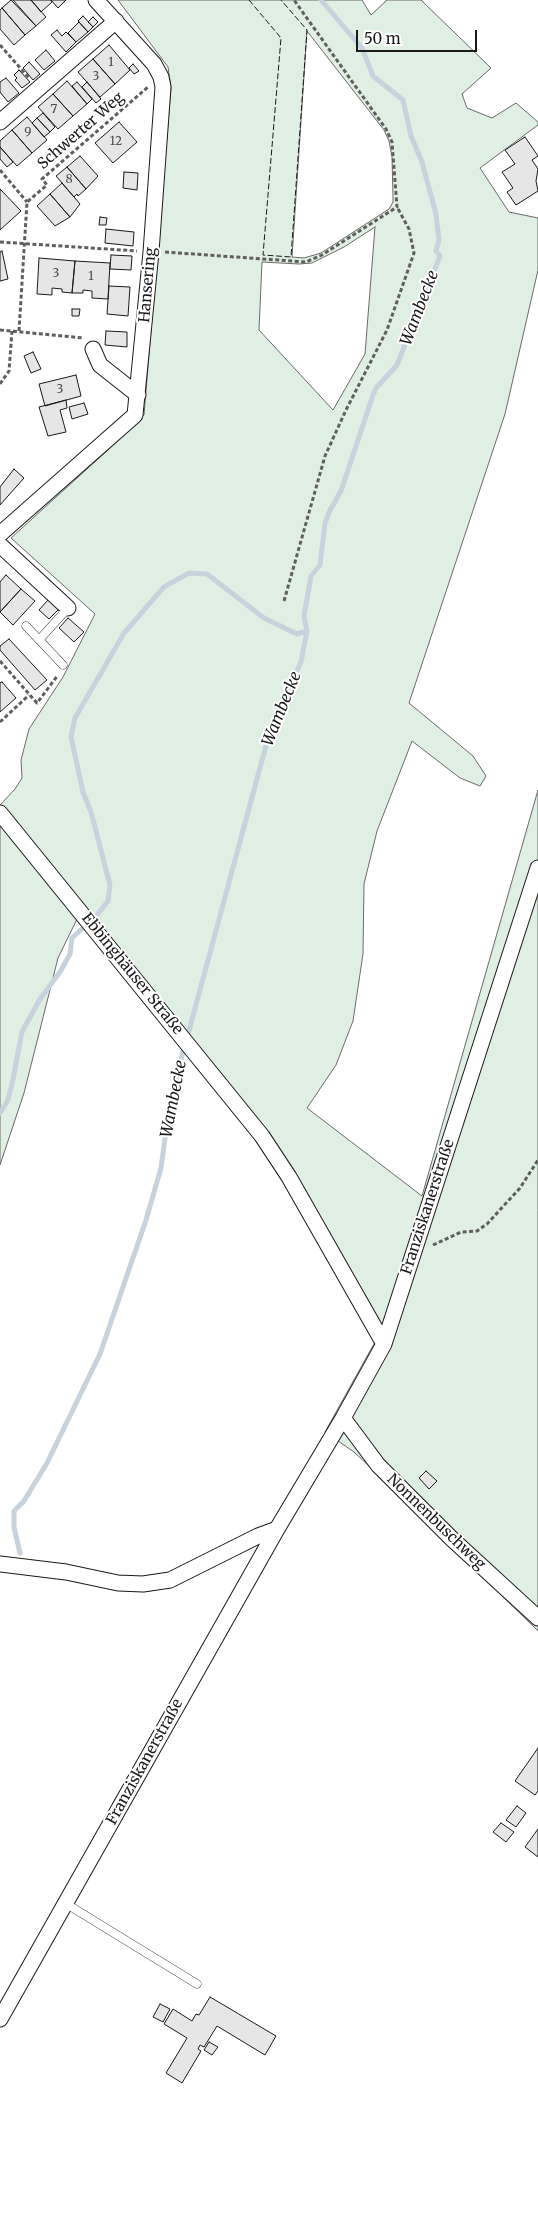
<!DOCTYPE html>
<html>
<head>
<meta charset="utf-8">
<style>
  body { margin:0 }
  #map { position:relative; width:538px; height:2217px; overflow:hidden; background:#fff; font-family:Merriweather,serif }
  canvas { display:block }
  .scale { position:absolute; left:356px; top:30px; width:121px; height:22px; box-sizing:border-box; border:2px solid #1a1a1a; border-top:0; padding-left:6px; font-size:15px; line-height:18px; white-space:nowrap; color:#1a1a1a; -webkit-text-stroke:4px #fff; paint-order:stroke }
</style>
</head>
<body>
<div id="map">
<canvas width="538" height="2217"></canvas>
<div class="scale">50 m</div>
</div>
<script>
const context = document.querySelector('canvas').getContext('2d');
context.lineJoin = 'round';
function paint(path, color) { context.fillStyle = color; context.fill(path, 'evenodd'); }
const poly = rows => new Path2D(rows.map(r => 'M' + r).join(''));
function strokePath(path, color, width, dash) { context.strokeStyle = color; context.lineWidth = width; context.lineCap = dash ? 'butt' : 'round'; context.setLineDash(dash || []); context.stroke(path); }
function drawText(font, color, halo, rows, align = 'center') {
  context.font = font + ' Merriweather,serif'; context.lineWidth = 4; context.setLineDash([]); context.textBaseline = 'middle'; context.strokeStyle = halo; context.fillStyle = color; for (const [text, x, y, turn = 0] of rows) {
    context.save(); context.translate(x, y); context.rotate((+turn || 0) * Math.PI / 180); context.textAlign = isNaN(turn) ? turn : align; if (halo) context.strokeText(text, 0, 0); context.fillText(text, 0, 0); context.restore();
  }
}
const green = poly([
  [118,0,362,0,371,15,387,0,421,0,491,68,462,94,467,108,492,118,516,103,538,122,538,125,480,168,509,212,538,218,538,270,505,414,409,703,473,756,486,776,480,786,460,778,412,741,377,831,364,884,363,954,353,1021,336,1065,307,1108,422,1196,538,790,538,1631,386,1482,354,1452,325,1432,375,1342,270,1154,78,917,58,958,24,1093,0,1165,0,805,15,789,22,778,21,760,29,729,63,677,95,614,11,538,109,449,144,415,171,88,168,67,118,0],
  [307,31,384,130,389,141,392,157,393,197,393,202,389,209,321,253,304,258,292,257,307,31],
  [375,227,365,354,333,410,259,330,262,262,299,264,312,263,344,247,375,227]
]);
paint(green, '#e0efe3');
strokePath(green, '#6a6a6a', 1);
strokePath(poly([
  [187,1038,271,727,301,662,307,631,304,616,311,576,320,565,325,523,330,510,341,491,373,395,376,388,397,365,440,256,436,251,439,240,436,214,422,162,411,136,403,100,373,76,362,48,321,0],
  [0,1113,8,1100,13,1079,22,1032,40,999,60,972,70,954,72,938,97,915,108,901,110,885,91,812,83,792,71,737,75,718,124,633,164,587,189,573,207,574,264,618,297,634,307,631],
  [20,1553,14,1527,14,1511,24,1501,47,1463,100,1354,146,1220,161,1168,166,1131,184,1046]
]), '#c6d2dc', 5);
const building = poly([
  [11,0,36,26,25,35,2,8,11,0],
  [13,0,31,0,46,17,36,26,13,0],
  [31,0,51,0,52,2,41,12,31,0],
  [51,0,66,0,58,8,51,0],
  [2,8,25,35,14,45,0,29,0,10,2,8],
  [83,16,93,27,88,32,78,21,83,16],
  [93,17,98,22,93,27,88,22,93,17],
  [79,22,88,32,76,42,68,33,79,22],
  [57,30,62,36,66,32,76,42,66,52,51,35,57,30],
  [109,45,130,70,115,84,93,59,109,45],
  [46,50,55,61,44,70,35,60,46,50],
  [93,59,115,84,100,97,78,72,93,59],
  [29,62,40,74,33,80,23,68,29,62],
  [133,64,139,71,134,74,129,68,133,64],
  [19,70,30,82,22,88,15,80,17,78,14,75,19,70],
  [6,78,19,93,8,102,0,92,0,82,6,78],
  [67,81,87,104,73,116,53,94,67,81],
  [77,82,92,99,87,104,72,86,77,82],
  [87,82,101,99,96,103,82,87,87,82],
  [53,94,73,116,58,129,38,107,53,94],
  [43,113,55,127,50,132,37,118,43,113],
  [27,117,47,140,32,153,12,130,27,117],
  [37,118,50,132,44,137,32,123,37,118],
  [119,122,137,142,113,163,95,143,119,122],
  [12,130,32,153,17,166,0,147,0,141,12,130],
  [525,137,538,156,532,160,538,169,536,181,538,191,516,205,507,192,513,188,502,172,515,164,505,150,525,137],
  [0,147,13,162,7,167,0,159,0,147],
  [80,156,98,176,86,189,67,167,80,156],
  [67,167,86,189,78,196,77,194,74,197,56,176,67,167],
  [124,172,138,173,137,190,123,188,124,172],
  [62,183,80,204,70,217,50,194,62,183],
  [0,189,21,211,0,230,0,189],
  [50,194,70,217,55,226,37,206,50,194],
  [100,217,107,218,106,225,99,225,100,217],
  [106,229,134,232,133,246,105,243,106,229],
  [2,251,8,279,0,281,0,252,2,251],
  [111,255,132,256,131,270,110,269,111,255],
  [39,258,75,261,72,293,62,292,62,289,52,288,52,295,37,294,39,258],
  [75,261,110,263,108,299,92,298,92,291,83,290,83,293,72,293,75,261],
  [109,286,130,287,128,316,107,314,109,286],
  [72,309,80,309,79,316,72,316,72,309],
  [106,331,127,332,127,347,105,345,106,331],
  [33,352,41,369,31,373,24,356,33,352],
  [76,375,81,396,45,406,39,384,76,375],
  [66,400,67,408,60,410,66,432,48,436,39,407,66,400],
  [84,403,88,414,72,419,69,407,84,403],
  [14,469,24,478,0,505,0,487,14,469],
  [6,575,21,589,0,612,0,582,6,575],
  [21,589,35,601,13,625,0,612,21,589],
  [48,600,59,609,49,619,39,610,48,600],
  [68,618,84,632,74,642,59,628,68,618],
  [9,639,47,680,35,690,0,650,0,646,9,639],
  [2,682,16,698,0,712,0,683,2,682],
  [426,1471,437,1481,429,1489,419,1478,426,1471],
  [538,1748,538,1791,535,1795,515,1781,538,1748],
  [517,1806,526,1813,516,1827,506,1820,517,1806],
  [501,1823,514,1832,506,1842,493,1832,501,1823],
  [538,1829,538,1857,525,1847,538,1829],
  [210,1997,276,2036,265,2055,217,2026,204,2047,200,2045,198,2049,201,2051,182,2083,166,2073,187,2038,164,2024,173,2009,192,2021,196,2014,199,2015,210,1997],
  [160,2004,170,2009,163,2022,153,2017,160,2004],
  [209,2042,218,2047,212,2055,204,2050,209,2042]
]);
paint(building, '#e6e6e6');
strokePath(building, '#1a1a1a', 1);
const lane = poly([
  [26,626,63,665],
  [39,640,68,608],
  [65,1903,197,1984]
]);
const street = poly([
  [0,122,116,21],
  [93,349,100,365,138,395],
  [0,534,135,415,151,252,163,87,161,77,154,64,96,0],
  [0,545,68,608],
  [0,813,262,1136,289,1177,384,1344],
  [343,1418,378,1465,452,1539,538,1618],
  [0,1564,66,1572,118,1583,143,1584,170,1580,258,1536,277,1529],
  [0,2019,277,1529,343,1418,384,1344,538,868]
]);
strokePath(lane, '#1a1a1a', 9);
strokePath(street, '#1a1a1a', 17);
strokePath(poly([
  [0,45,29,78],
  [0,170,27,202],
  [0,242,137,251],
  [165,252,306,262,322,255,397,207,392,142,386,129,294,0],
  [0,330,84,338],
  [19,331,27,202,47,185,42,179,148,87],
  [0,384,9,371,12,331],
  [284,601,325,456,346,410,387,330,414,253,409,229,397,207],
  [0,661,37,703,58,675],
  [0,722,29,695],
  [433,1245,461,1232,477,1231,487,1224,520,1188,538,1160]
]), '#5f5f5f', 3, [4, 2.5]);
strokePath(lane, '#fff', 8);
strokePath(street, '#fff', 15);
strokePath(poly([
  [249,0,281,38,263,255,291,257,307,30,281,0]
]), '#1a1a1a', 1, [6, 2.5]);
drawText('12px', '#4d4d4d', null, [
  ["1",111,63],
  ["3",96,77],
  ["7",54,110],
  ["9",28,133],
  ["12",116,142],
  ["8",69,180],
  ["3",56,274],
  ["1",91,277],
  ["3",60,390]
]);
drawText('15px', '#1a1a1a', '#fff', [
  ["Schwerter Weg",81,131,-41],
  ["Hansering",148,285,-85],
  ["Ebbinghäuser Straße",132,974,51],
  ["Franziskanerstraße",428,1207,-72],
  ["Nonnenbuschweg",436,1522,44],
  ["Franziskanerstraße",145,1762,-61]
]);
drawText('italic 16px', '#1a1a1a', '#fff', [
  ["Wambecke",420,308,-69],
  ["Wambecke",282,709,-68],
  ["Wambecke",174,1099,-79]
]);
</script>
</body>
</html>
